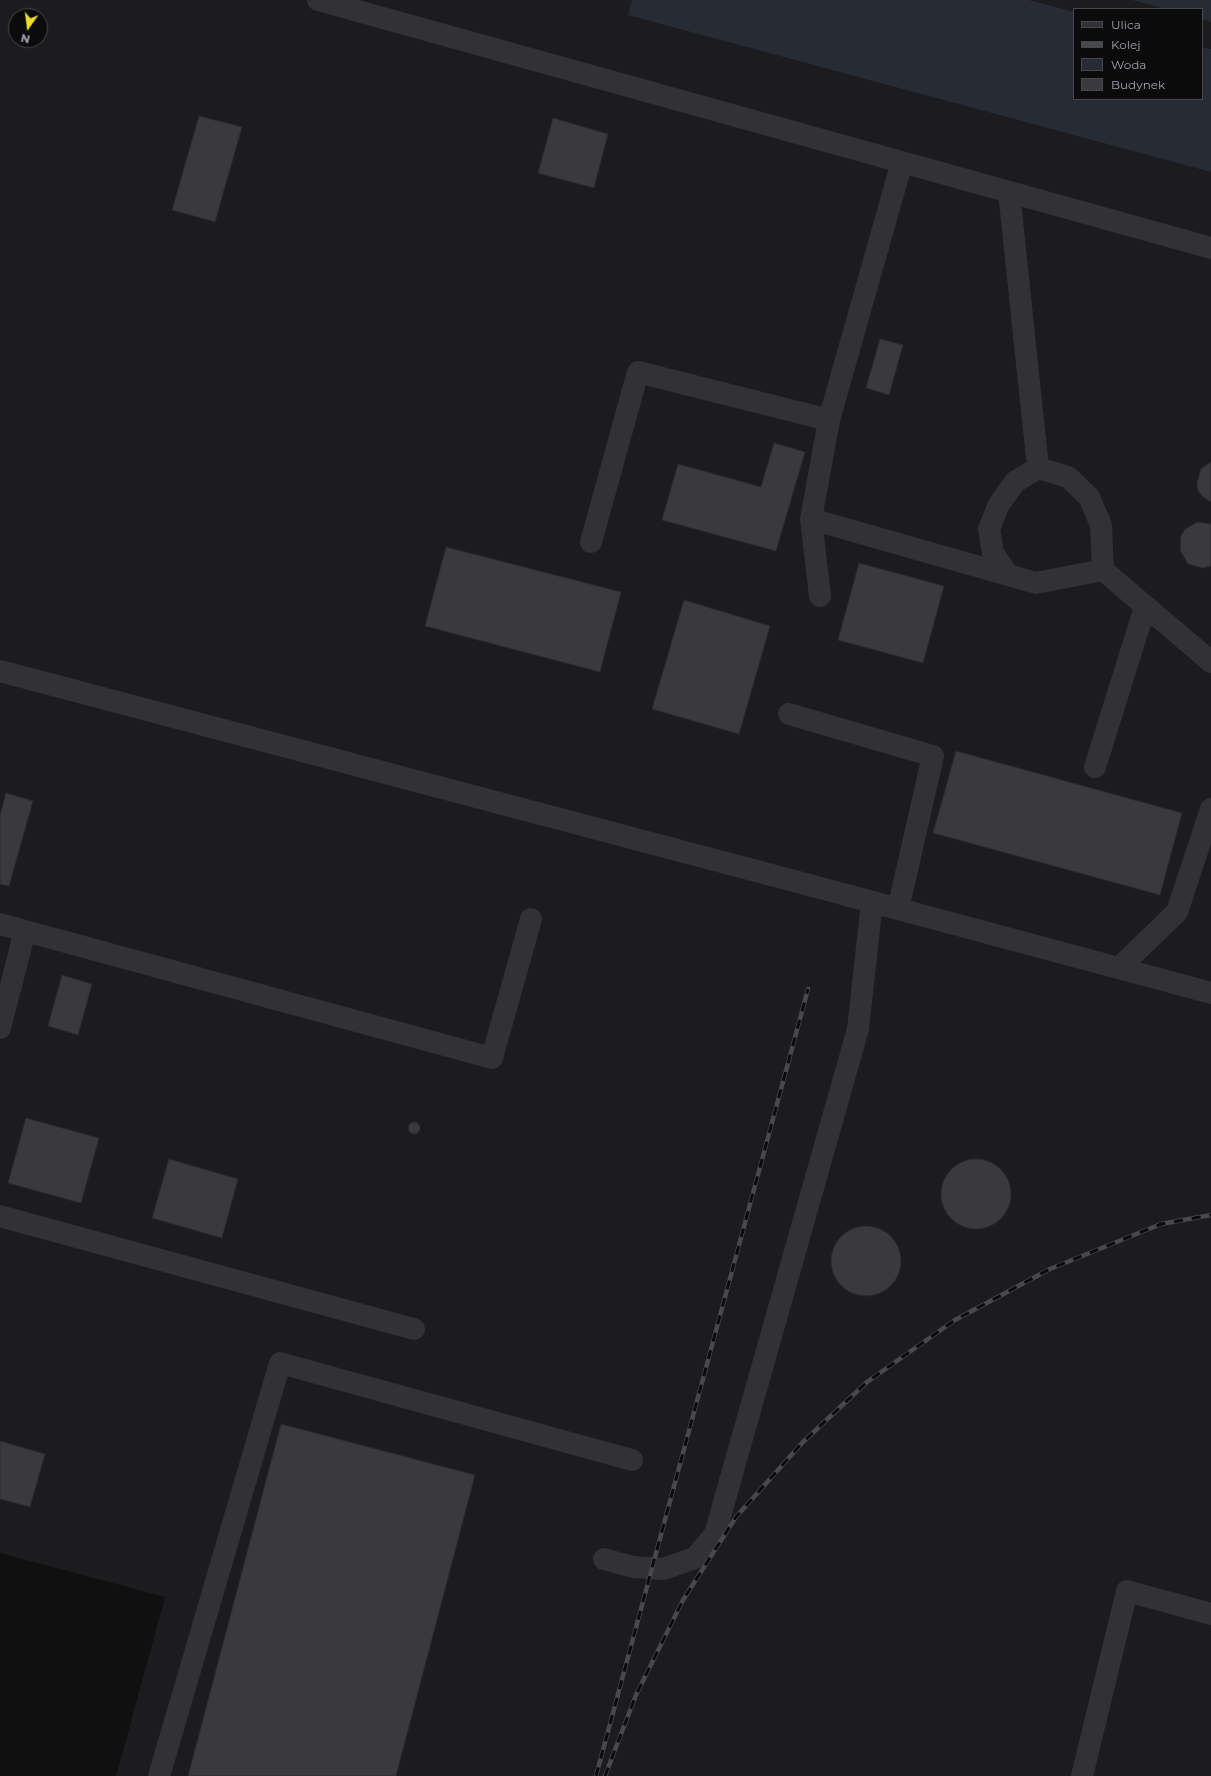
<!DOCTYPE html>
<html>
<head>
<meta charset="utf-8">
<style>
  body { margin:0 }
  #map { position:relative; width:1211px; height:1776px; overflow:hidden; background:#101011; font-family:Montserrat,sans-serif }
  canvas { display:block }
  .legend { position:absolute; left:1073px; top:8px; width:130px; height:92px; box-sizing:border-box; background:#0b0b0c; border:1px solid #47474e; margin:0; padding:5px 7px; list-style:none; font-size:12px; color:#a1a2b2 }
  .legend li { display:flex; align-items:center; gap:8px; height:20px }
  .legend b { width:20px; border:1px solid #47474e }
  .north { position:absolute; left:8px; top:8px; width:40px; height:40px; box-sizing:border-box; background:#0b0b0c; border:1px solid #47474e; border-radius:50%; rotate:194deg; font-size:11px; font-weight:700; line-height:16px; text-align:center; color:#a1a2b2 }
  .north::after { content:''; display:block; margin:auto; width:14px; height:18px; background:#eedd2b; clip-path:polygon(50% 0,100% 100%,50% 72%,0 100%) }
</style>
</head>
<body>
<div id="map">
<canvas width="1211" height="1776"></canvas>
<ul class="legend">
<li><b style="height:5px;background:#313136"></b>Ulica</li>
<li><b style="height:5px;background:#48484f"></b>Kolej</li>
<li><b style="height:11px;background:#272b34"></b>Woda</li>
<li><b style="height:11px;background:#3a3a3e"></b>Budynek</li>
</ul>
<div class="north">N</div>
</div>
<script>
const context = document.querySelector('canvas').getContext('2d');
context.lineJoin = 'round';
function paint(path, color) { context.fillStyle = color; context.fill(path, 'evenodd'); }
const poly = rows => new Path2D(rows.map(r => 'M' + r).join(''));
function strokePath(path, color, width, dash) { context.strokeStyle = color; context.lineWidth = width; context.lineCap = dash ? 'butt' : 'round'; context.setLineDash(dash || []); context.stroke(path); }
paint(poly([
  [0,0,1211,0,1211,1776,116,1776,165,1597,0,1553],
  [1074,9,1202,9,1202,99,1074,99],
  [16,16,40,16,40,40,16,40]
]), '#1c1c1e');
paint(poly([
  [632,0,1029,0,1074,12,1074,99,1202,99,1202,47,1211,49,1211,172,628,15],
  [1132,0,1211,0,1211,22,1202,19,1202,9,1165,9]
]), '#272b34');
const building = poly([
  [199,116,242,127,215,222,172,210,199,116],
  [553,118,608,134,594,188,538,173,553,118],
  [880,339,903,345,889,395,866,388,880,339],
  [774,443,805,452,776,551,662,520,678,464,761,487,774,443],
  [1211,462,1211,502,1202,496,1198,490,1197,483,1201,469,1211,462],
  [1198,522,1211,524,1211,566,1203,568,1188,564,1180,550,1181,536,1185,529,1198,522],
  [446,547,621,592,600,672,425,626,446,547],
  [859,563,944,586,923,663,838,640,859,563],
  [684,600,770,626,739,734,652,709,684,600],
  [956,751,1182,813,1160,895,933,833,956,751],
  [6,793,33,801,9,886,0,884,0,815,6,793],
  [62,975,92,984,78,1035,48,1026,62,975],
  [26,1118,99,1138,81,1203,8,1183,26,1118],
  '408 1128a6 6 0 1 1 12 0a6 6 0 1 1-12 0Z',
  '941 1194a35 35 0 1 1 70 0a35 35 0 1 1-70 0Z',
  [169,1159,238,1179,222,1238,152,1218,169,1159],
  '831 1261a35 35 0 1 1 70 0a35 35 0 1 1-70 0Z',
  [281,1424,475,1475,396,1776,188,1776,281,1424],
  [0,1441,45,1454,30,1507,0,1499,0,1441]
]);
paint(building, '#3a3a3e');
strokePath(building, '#2b2a2d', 1);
strokePath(poly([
  [318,0,1211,248],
  [1009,192,1038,468,1068,477,1089,497,1101,525,1103,570],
  [829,420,902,162],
  [591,542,638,372,829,420,811,519],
  [1008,575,993,553,989,529,999,504,1015,482,1038,468],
  [820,596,811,519,1036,583,1103,570,1211,662],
  [0,671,798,882,1211,993],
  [789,714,933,756,898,909],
  [1095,767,1145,607],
  [0,924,492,1058,531,919],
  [1119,968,1177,912,1211,809],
  [0,1028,25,931],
  [0,1216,414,1329],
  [604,1559,633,1567,663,1569,695,1558,715,1534,858,1029,872,902],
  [159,1776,280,1363,632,1460],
  [1082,1776,1127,1591,1211,1614]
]), '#313136', 22);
const rail = poly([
  [596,1776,808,989],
  [605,1776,636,1695,683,1600,736,1517,803,1442,867,1382,955,1320,1050,1269,1161,1224,1211,1215]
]);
strokePath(rail, '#48484f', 4.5);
strokePath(rail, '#0b0b0c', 3, [9]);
</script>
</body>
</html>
